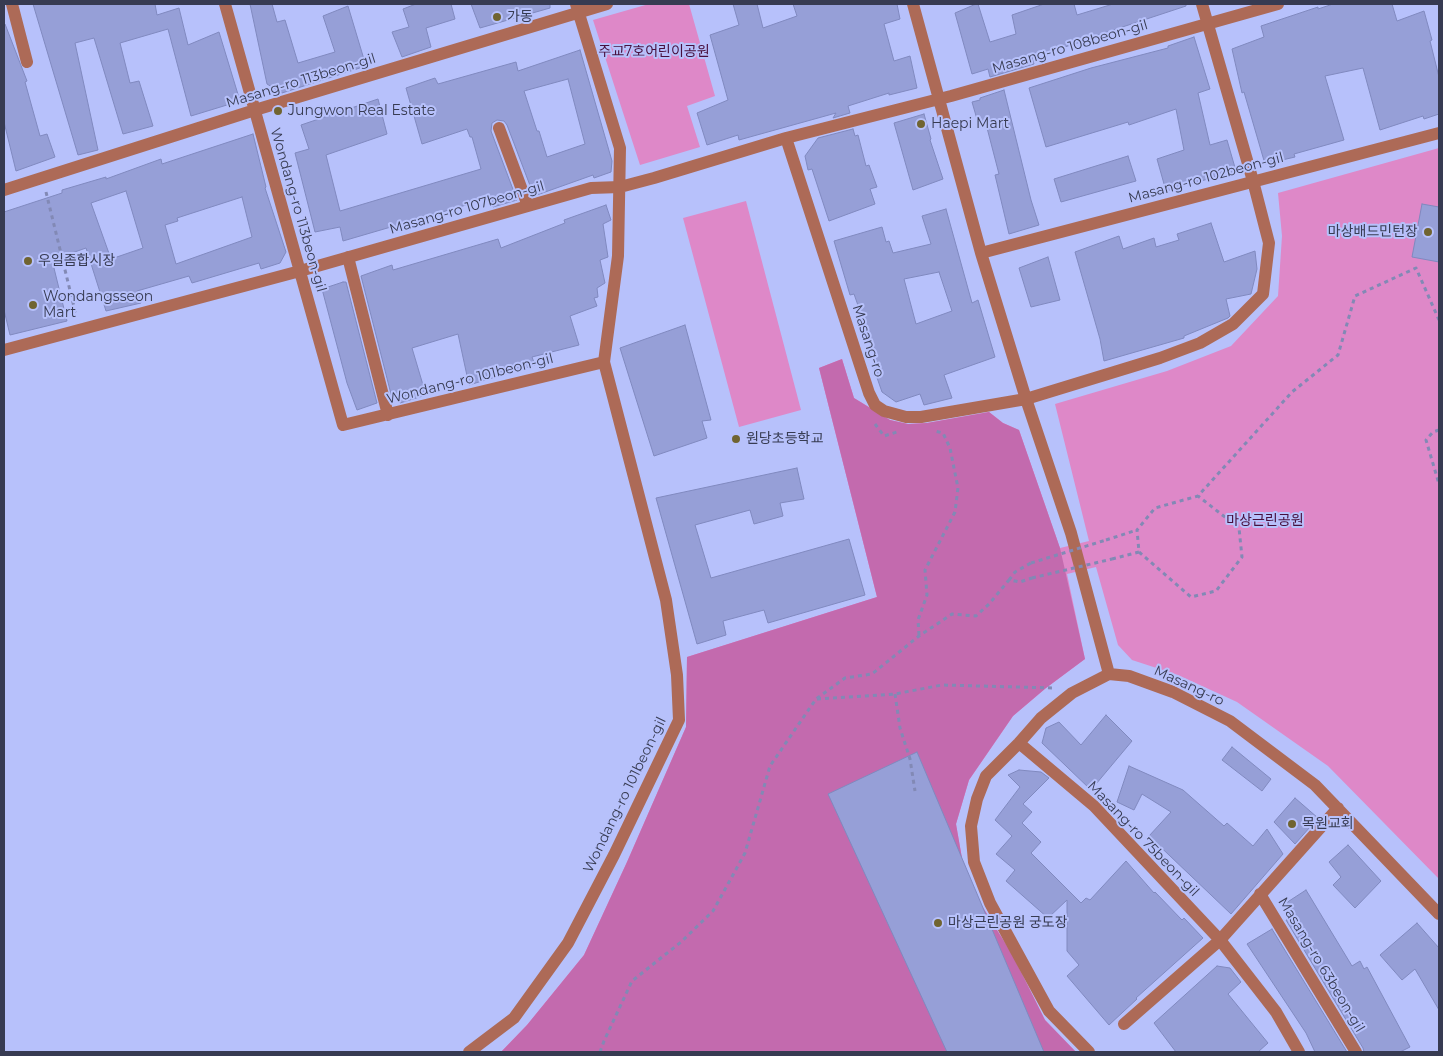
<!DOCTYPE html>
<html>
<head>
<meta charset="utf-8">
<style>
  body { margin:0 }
  #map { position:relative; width:1443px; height:1056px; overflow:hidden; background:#b7c1fb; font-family:Montserrat,sans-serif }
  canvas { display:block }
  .frame { position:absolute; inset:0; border:5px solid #373b52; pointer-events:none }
</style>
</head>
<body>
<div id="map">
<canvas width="1443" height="1056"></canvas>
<div class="frame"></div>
</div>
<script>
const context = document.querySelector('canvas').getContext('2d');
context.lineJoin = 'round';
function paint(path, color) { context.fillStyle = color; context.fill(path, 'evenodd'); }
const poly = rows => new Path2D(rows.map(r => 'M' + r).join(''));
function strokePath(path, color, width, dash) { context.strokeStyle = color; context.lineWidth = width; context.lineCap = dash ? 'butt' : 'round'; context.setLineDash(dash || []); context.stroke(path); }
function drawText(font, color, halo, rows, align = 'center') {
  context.font = font + ' Montserrat,"Noto Sans KR",sans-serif'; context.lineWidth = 4; context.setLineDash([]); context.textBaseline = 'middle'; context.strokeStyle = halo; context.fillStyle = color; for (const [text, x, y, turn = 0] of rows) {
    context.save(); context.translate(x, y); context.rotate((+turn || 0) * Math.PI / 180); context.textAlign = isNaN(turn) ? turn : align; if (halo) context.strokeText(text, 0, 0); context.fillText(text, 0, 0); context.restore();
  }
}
paint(poly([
  [649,4,689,4,715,96,687,106,700,147,640,165,593,20],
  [1439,148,1439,879,1328,766,1237,702,1178,675,1132,660,1118,645,1096,567,1067,574,1085,659,1046,688,1013,716,969,780,956,824,963,864,982,906,1012,954,1045,1020,1076,1052,501,1052,527,1025,584,955,627,862,686,727,687,657,877,597,819,368,842,359,854,398,890,420,908,424,927,423,989,412,1003,423,1019,430,1060,548,1089,541,1055,404,1167,371,1231,346,1278,296,1282,236,1278,193],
  [746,201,801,410,739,427,683,218]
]), '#de88c8');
paint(poly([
  [842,359,854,398,890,420,908,424,927,423,989,412,1003,423,1019,430,1060,548,1085,659,1046,688,1013,716,969,780,956,824,963,864,982,906,1012,954,1045,1020,1076,1052,501,1052,527,1025,584,955,627,862,686,727,687,657,877,597,819,368]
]), '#c36aae');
const building = poly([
  [33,4,155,4,157,15,179,8,188,45,219,32,240,101,191,116,168,29,120,43,130,83,139,81,153,126,123,134,94,38,75,43,98,150,78,155,33,4],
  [250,4,272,4,277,22,285,20,298,63,335,52,323,16,348,6,366,66,282,93,267,84,250,4],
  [416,4,451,4,455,19,426,28,431,47,402,57,392,32,409,27,403,9,416,4],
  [471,4,550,4,550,8,480,28,471,4],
  [733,4,757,4,763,28,797,16,793,4,897,4,900,19,884,24,894,61,910,56,917,88,889,95,889,93,848,106,850,113,833,118,836,113,739,140,738,135,707,145,697,113,728,100,710,35,739,25,733,4],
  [976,4,978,4,990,42,1016,34,1012,15,1044,4,1074,4,1077,15,1113,4,1186,4,1186,6,1083,40,1084,41,1032,57,1034,64,990,77,988,69,972,74,955,13,976,4],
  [1333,4,1392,4,1397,21,1424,11,1432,40,1430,41,1439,77,1439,114,1424,119,1423,116,1380,130,1363,68,1325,76,1344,140,1294,154,1295,157,1265,164,1244,92,1242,93,1232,49,1264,37,1261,26,1318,7,1318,9,1333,4],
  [4,24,5,24,27,81,25,82,40,136,47,134,55,157,16,171,4,122,4,24],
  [1194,37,1210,89,1198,93,1210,145,1227,140,1236,171,1166,191,1157,159,1184,150,1176,109,1129,125,1128,122,1046,147,1029,88,1091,68,1168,48,1168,46,1194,37],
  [580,50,612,161,611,172,594,178,593,175,534,196,507,125,504,121,497,120,492,123,491,131,517,200,493,207,490,198,343,241,340,227,315,232,295,153,309,149,301,125,378,99,387,134,326,155,340,211,481,169,472,137,470,137,467,129,422,144,406,88,435,78,438,84,516,62,518,71,580,50],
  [568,79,585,144,547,157,539,131,537,131,524,91,568,79],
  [1004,90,1031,200,1039,225,1009,234,995,175,999,174,986,124,979,126,972,102,980,100,980,98,1004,90],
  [924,114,931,139,930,140,943,179,913,190,894,123,924,114],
  [853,129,855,136,858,135,866,166,869,165,877,187,870,189,875,204,829,221,812,169,808,170,805,156,818,138,853,129],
  [253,134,266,187,265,188,286,252,280,263,261,269,259,263,192,283,189,276,137,291,141,303,106,311,86,248,52,260,67,321,10,335,4,310,4,212,62,193,62,190,106,177,106,179,161,159,162,164,253,134],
  [126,191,143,248,111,259,91,203,126,191],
  [242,197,252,237,176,264,165,225,178,221,177,218,242,197],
  [1128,156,1136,181,1061,202,1054,179,1128,156],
  [1422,204,1439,207,1439,262,1412,257,1422,204],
  [606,205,611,220,603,224,608,257,600,260,605,283,597,288,598,297,594,298,597,306,570,316,579,345,532,357,535,365,469,385,458,334,412,348,426,395,400,403,398,396,392,398,361,276,392,265,393,270,498,239,501,248,565,223,564,220,606,205],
  [946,209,972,303,978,300,995,357,944,375,952,398,924,405,920,394,896,402,882,392,874,369,877,367,868,330,867,331,854,294,850,295,834,241,882,227,886,242,889,241,893,253,931,244,922,216,946,209],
  [939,272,952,311,916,324,904,279,939,272],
  [1211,223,1224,262,1255,251,1257,269,1251,294,1226,299,1230,316,1228,318,1184,336,1184,338,1104,361,1100,339,1075,252,1119,236,1123,249,1154,238,1156,247,1179,240,1177,234,1211,223],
  [1048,257,1060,300,1031,307,1019,268,1048,257],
  [343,282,346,282,377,403,357,410,347,383,322,289,343,282],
  [685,325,711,420,702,421,707,438,654,456,620,348,685,325],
  [797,468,804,499,780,503,783,516,754,524,750,510,695,525,711,578,849,539,865,595,768,623,764,610,723,621,726,635,697,644,656,498,797,468],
  [1106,715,1132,741,1091,790,1042,743,1046,728,1059,722,1081,745,1106,715],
  [1232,747,1271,779,1262,791,1222,760,1232,747],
  [917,752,1044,1052,947,1052,828,794,917,752],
  [1129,766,1183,790,1224,826,1227,823,1253,846,1267,829,1283,854,1231,914,1149,836,1171,812,1142,794,1134,810,1117,802,1129,766],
  [1019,770,1041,772,1049,778,1023,804,1032,812,1022,823,1041,842,1031,853,1081,903,1086,898,1090,900,1126,861,1154,893,1155,892,1182,920,1184,918,1203,938,1136,998,1137,999,1109,1025,1067,976,1079,965,1067,951,1067,900,1048,918,1006,881,1015,870,996,854,1012,836,995,820,1020,787,1008,775,1019,770],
  [1295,798,1318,818,1295,844,1274,822,1295,798],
  [1348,845,1381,881,1355,908,1333,885,1341,877,1329,862,1348,845],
  [1306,890,1352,966,1360,961,1364,969,1367,967,1410,1047,1400,1052,1364,1052,1363,1048,1286,920,1294,915,1286,903,1306,890],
  [1417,923,1439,948,1439,1010,1415,969,1402,980,1380,955,1417,923],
  [1272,929,1347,1052,1315,1052,1306,1033,1247,944,1272,929],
  [1217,966,1230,968,1241,982,1228,994,1268,1043,1258,1052,1176,1052,1154,1023,1217,966]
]);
paint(building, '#969fd7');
strokePath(building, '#8089bf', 1);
strokePath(poly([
  [46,192,76,315],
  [875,424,884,436,900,431],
  [1439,430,1433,432,1426,440,1439,484],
  [1106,540,1137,530],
  [1139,552,1191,597,1216,591,1242,557,1239,528,1198,496],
  [1112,559,1139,552,1137,530,1155,508,1198,496,1292,392,1338,355,1355,296,1416,268,1439,320],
  [1009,580,1015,572,1031,563],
  [919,635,918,620,927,595,925,570,955,512,958,488,950,448,943,433,935,431],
  [895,694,900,728,910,759,915,791],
  [817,699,895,694,942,685,1055,688],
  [600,1052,604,1041,632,981,681,942,713,911,745,853,770,766,816,699,845,678,872,674,919,636,952,614,976,616,989,604,1009,580,1020,582,1032,578]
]), '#8289b5', 3, [4, 4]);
strokePath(poly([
  [12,4,27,62],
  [225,4,343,425,604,362],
  [913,4,981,253,1026,399,1071,533,1109,674,1129,676,1173,692,1230,721,1315,785,1439,914],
  [499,128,528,206],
  [786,138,869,393,875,405,884,411,906,417,921,417,1026,399,1160,358,1200,343,1233,324,1263,294,1269,243,1253,181,1202,4],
  [4,190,255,110,607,4],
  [981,253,1439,133],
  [348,257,388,415],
  [4,350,300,271,591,188,620,187,654,178,786,138,951,96,1278,4],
  [1019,743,1094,806,1220,940,1276,1012,1299,1052],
  [1260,894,1356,1052],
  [1124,1024,1220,940,1338,808],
  [469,1052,514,1018,568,943,614,855,679,720,677,675,666,600,604,362,618,256,620,148,576,4],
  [1089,1052,1049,1011,990,903,974,862,971,826,977,799,986,776,1019,743,1041,718,1072,693,1109,674]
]), '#ad6a57', 12);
strokePath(poly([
  [1031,563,1106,540],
  [1032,578,1112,559]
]), '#8289b5', 3, [4, 4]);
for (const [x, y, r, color] of [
  [497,17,5,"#706431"],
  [278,111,5,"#706431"],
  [921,124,5,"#706431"],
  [1428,232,5,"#706431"],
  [28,261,5,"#706431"],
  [33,305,5,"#706431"],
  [736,439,5,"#706431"],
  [1292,824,5,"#706431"],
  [938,923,5,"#706431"]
]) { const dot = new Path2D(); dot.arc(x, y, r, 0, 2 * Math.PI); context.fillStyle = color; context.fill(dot); strokePath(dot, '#b7c1fb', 2); }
drawText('14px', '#373b52', '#b7c1fb', [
  ["가동",507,17],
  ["Jungwon Real Estate",288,111],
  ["Haepi Mart",931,124],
  ["마상배드민턴장",1418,232,"right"],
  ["우일좀합시장",38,261],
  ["Wondangsseon",43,297],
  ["Mart",43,313],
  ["원당초등학교",746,439],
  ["목원교회",1302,824],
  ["마상근린공원 궁도장",948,923]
], 'left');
drawText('14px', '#373b52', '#b7c1fb', [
  ["Masang-ro 108beon-gil",1070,47,-16],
  ["Masang-ro 113beon-gil",301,81,-17],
  ["Masang-ro 102beon-gil",1206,178,-15],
  ["Masang-ro 107beon-gil",467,208,-16],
  ["Wondang-ro 113beon-gil",298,210,74],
  ["Masang-ro",868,341,72],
  ["Wondang-ro 101beon-gil",470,379,-14],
  ["Masang-ro",1189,686,25],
  ["Wondang-ro 101beon-gil",625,795,-64],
  ["Masang-ro 75beon-gil",1143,839,46],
  ["Masang-ro 63beon-gil",1321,965,59]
]);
drawText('14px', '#480f3d', '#b7c1fb', [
  ["주교7호어린이공원",654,52],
  ["마상근린공원",1265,521]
]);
</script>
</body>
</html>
